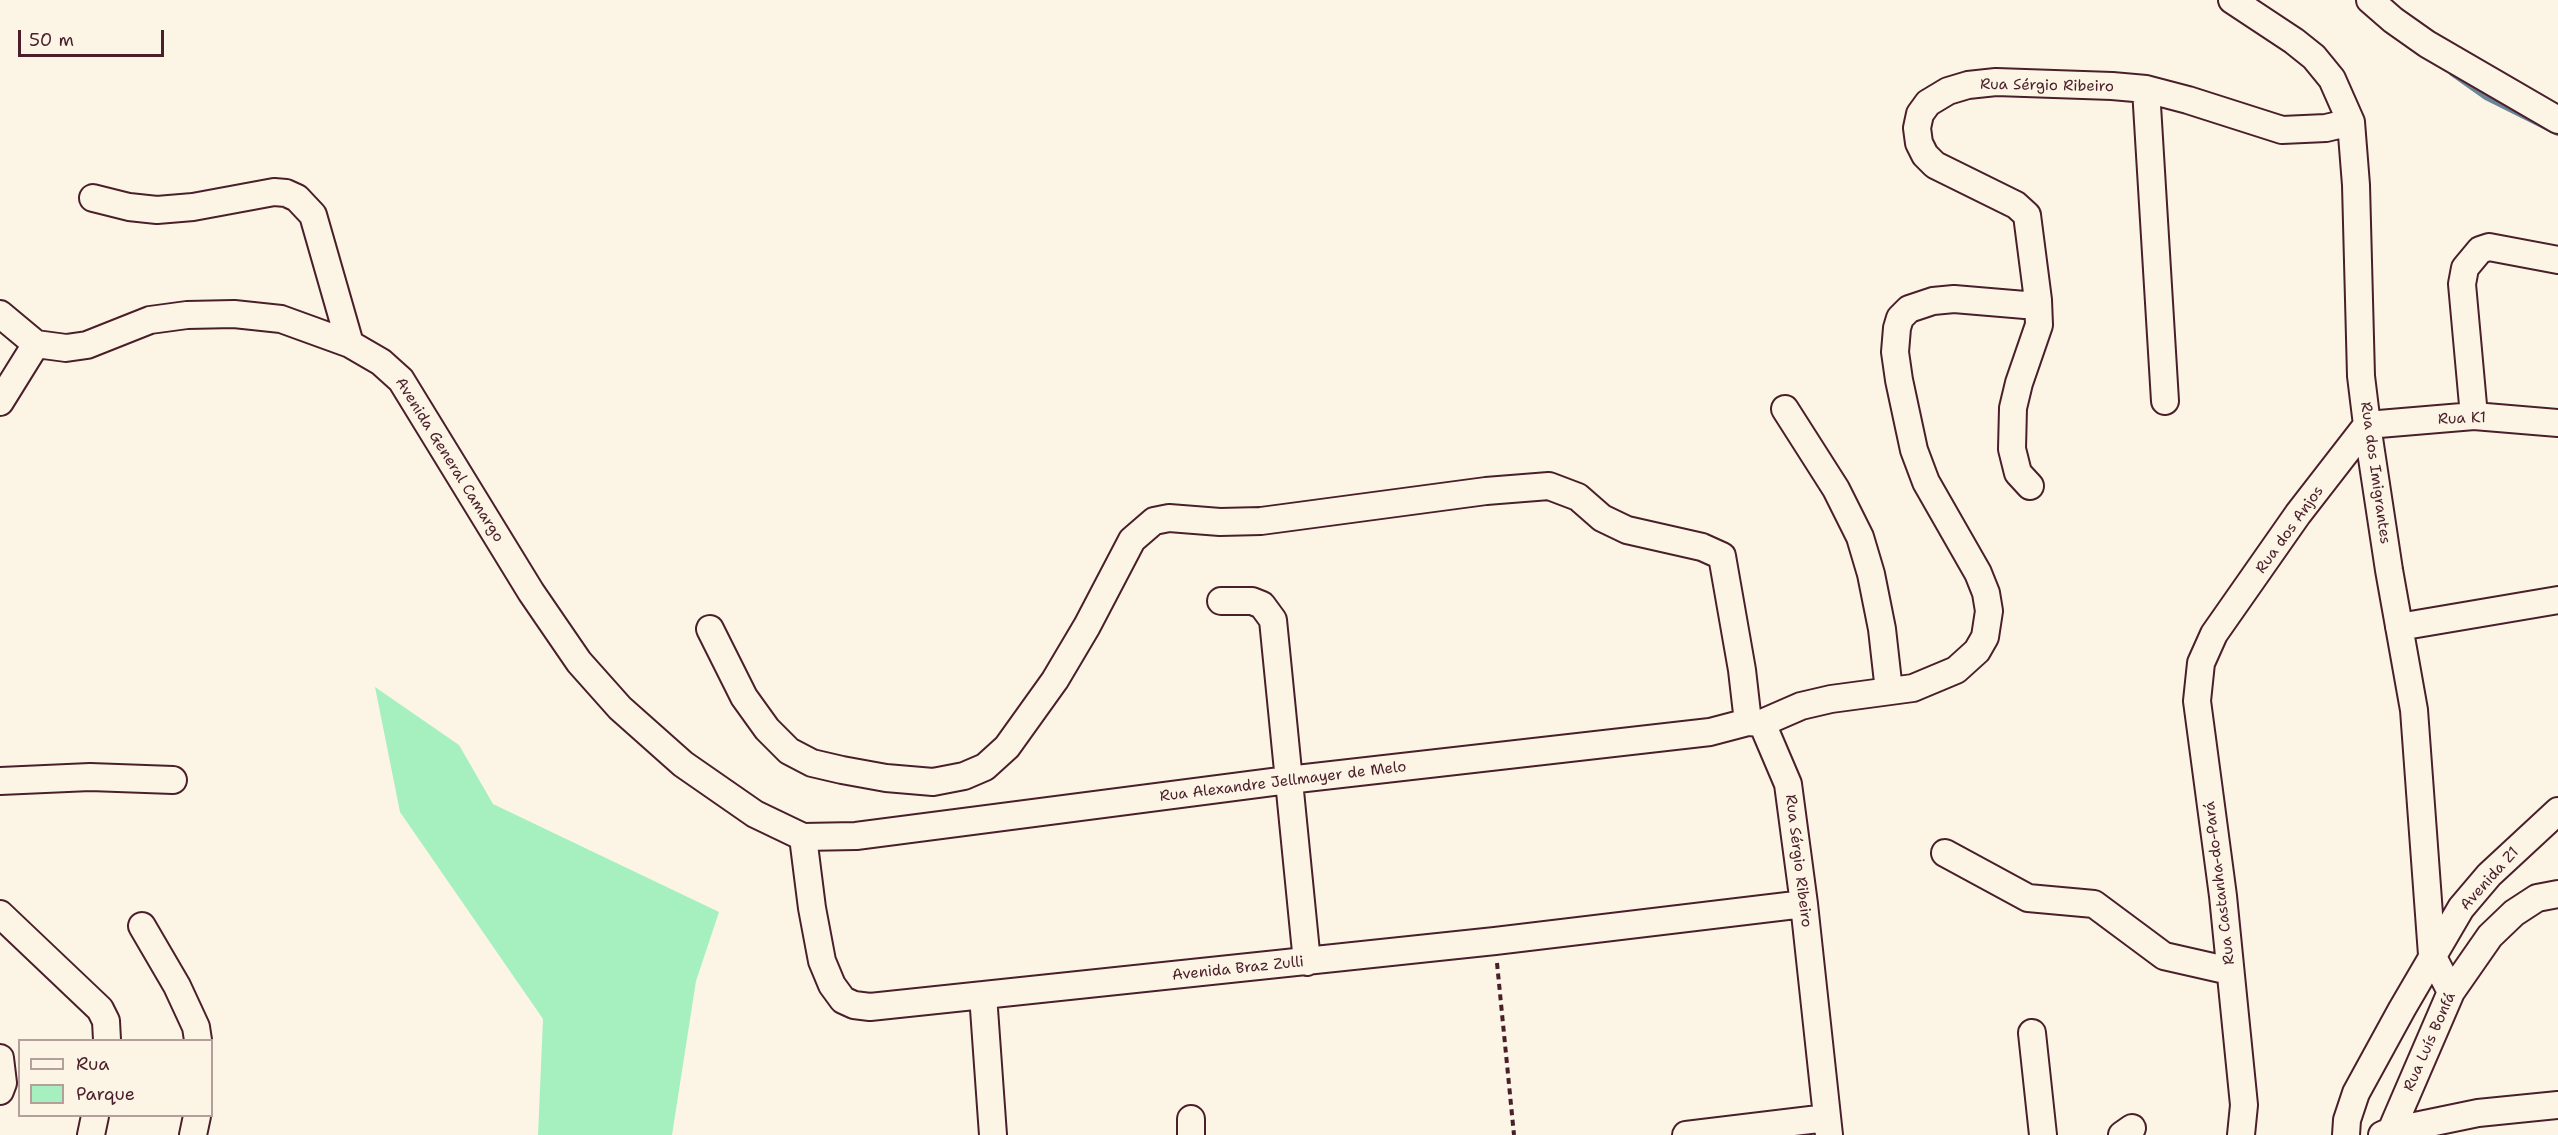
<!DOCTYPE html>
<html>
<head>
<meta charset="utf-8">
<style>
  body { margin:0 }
  #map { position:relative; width:2558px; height:1135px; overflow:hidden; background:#fcf5e5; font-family:"Shantell Sans",sans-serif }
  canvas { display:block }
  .legend { position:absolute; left:18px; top:1039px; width:195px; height:78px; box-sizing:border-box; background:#fcf5e5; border:2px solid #b59f9b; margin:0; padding:8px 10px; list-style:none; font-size:18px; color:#4a1f2b }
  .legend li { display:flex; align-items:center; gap:12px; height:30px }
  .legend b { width:30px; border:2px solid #b59f9b }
  .scale { position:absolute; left:18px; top:30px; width:146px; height:27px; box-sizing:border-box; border:3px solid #4a1f2b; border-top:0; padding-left:8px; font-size:18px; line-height:21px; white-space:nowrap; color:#4a1f2b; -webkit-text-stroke:4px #fcf5e5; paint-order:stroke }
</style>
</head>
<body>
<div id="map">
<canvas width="2558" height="1135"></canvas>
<ul class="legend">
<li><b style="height:8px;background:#fcf5e5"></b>Rua</li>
<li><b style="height:16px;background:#a6f0bf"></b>Parque</li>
</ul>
<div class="scale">50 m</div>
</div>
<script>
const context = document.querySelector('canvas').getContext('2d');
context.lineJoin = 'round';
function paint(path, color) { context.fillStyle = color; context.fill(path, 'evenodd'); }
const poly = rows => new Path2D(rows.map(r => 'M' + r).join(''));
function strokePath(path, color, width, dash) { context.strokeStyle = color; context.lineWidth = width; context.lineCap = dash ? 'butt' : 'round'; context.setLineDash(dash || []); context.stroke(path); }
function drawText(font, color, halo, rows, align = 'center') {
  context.font = font + ' "Shantell Sans",sans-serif'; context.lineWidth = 4.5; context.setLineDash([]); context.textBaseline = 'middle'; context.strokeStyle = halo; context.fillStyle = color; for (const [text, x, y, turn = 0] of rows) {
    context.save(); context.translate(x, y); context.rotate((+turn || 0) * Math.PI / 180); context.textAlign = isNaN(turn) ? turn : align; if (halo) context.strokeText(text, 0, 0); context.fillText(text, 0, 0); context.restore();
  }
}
paint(poly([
  [375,687,459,745,493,804,719,912,696,981,672,1135,538,1135,543,1019,400,812]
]), '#a6f0bf');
strokePath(poly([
  [2452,73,2486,97,2558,133]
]), '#6a8498', 6);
const minor = poly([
  [2232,0,2294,41,2314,57,2332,79,2351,122,2356,185,2361,376,2367,425,2389,570,2414,710,2432,955,2451,992],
  [2370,0,2393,20,2427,44,2558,120],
  [2146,89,2165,401],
  [93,198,129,207,157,210,193,207,274,192,286,193,297,198,313,215,350,344],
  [0,314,36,344,66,348,87,345,150,320,187,315,234,314,281,319,350,344,381,362,401,380,531,592,579,662,620,708,683,764,755,814,803,837,856,836,1288,780,1710,732,1748,722,1762,723,1801,706,1831,699,1913,688,1956,670,1977,651,1985,637,1989,611,1986,593,1978,573,1926,482,1914,450,1899,380,1895,352,1897,328,1900,318,1909,309,1933,301,1954,299,2025,305,2038,300],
  [0,402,36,344],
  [1785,409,1836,489,1860,537,1871,574,1882,629,1889,691],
  [2474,416,2462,284,2465,268,2480,250,2489,247,2558,260],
  [2030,486,2018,473,2012,449,2013,408,2019,383,2039,325,2038,300,2027,215,2016,205,1935,165,1925,155,1919,143,1917,128,1920,114,1928,103,1948,91,1968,85,1996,82,2112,86,2146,89,2188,100,2282,130,2326,128,2351,122],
  [1221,601,1252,601,1262,605,1273,620,1307,962],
  [2399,627,2558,600],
  [710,629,744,697,767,729,789,751,812,763,842,770,886,778,933,782,964,776,985,767,1007,747,1055,680,1087,626,1132,540,1154,521,1169,518,1220,522,1261,521,1486,491,1549,486,1578,497,1602,518,1627,530,1702,547,1722,556,1742,670,1748,722],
  [1762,723,1788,784,1804,904,1829,1135],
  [0,781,90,777,173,780],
  [803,837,812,908,822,961,832,985,843,1000,854,1005,870,1007,1495,941,1804,904],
  [1945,853,2028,898,2094,904,2164,956,2230,971],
  [0,914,100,1009,106,1021,107,1040],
  [142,926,177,986,196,1027,198,1040],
  [983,995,993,1135],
  [2032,1033,2043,1135],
  [0,1058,3,1083,0,1091],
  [1191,1119,1191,1135],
  [2391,1131,2451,992,2490,936,2514,913,2537,898,2558,894],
  [91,1135,95,1116],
  [193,1135,197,1116],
  [1686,1135,1827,1118],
  [2122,1135,2132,1128],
  [2241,1135,2244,1105,2223,896,2197,701,2201,663,2214,634,2298,514,2367,425,2474,416,2558,423],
  [2346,1135,2347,1120,2356,1093,2402,1009,2461,908,2489,875,2558,811],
  [2382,1135,2391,1131,2478,1113,2558,1105]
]);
strokePath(minor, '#4a1f2b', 30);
strokePath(poly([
  [1497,963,1514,1135]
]), '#4a1f2b', 4, [6, 4.5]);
strokePath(minor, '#fcf5e5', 26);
drawText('15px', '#4a1f2b', '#fcf5e5', [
  ["Rua Sérgio Ribeiro",2047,86,1],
  ["Rua K1",2462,419,-2],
  ["Avenida General Camargo",449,460,58],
  ["Rua dos Imigrantes",2375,473,82],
  ["Rua dos Anjos",2290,530,-54],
  ["Rua Alexandre Jellmayer de Melo",1283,782,-7],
  ["Rua Sérgio Ribeiro",1798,861,83],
  ["Avenida Z1",2490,879,-48],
  ["Rua Castanha-do-Pará",2220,883,-97],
  ["Avenida Braz Zulli",1238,969,-6],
  ["Rua Luís Bonfá",2430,1042,-66]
]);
</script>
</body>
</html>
